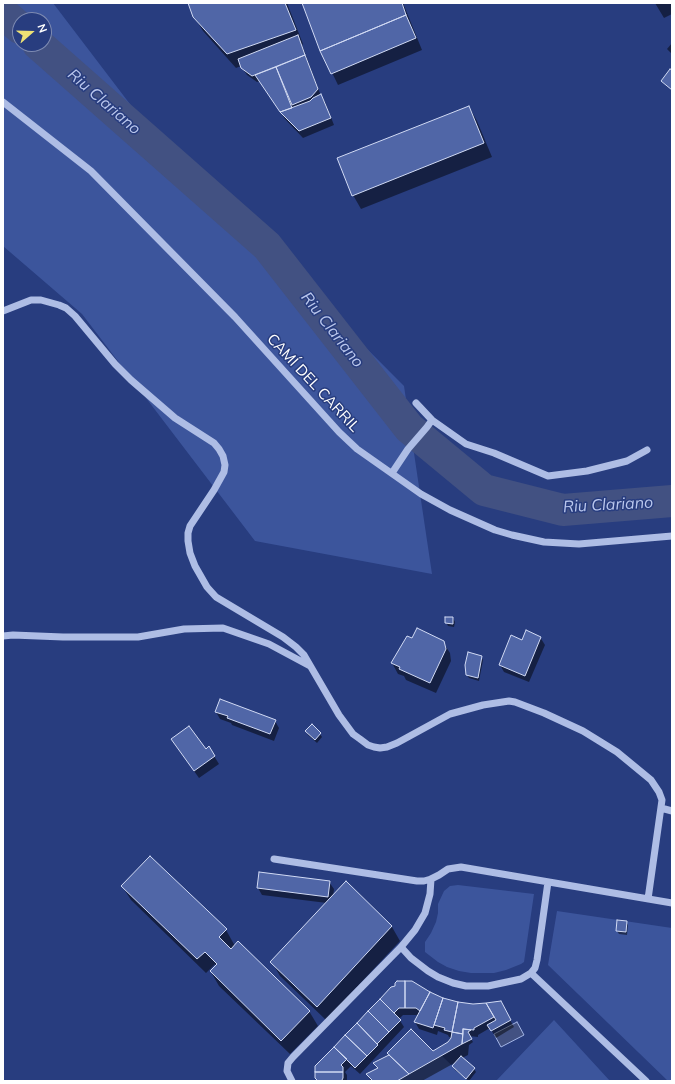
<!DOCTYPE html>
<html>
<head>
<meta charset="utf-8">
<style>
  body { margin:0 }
  #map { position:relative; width:675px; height:1084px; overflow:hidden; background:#283d7f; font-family:Mulish,sans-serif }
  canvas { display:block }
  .frame { position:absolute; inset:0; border:4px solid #fff; pointer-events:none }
  .north { position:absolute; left:12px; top:12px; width:40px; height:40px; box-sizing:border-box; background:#283d7f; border:1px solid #7e8bb2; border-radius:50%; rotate:70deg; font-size:11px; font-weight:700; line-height:16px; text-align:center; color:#fff }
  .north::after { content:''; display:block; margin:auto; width:14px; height:18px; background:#ede175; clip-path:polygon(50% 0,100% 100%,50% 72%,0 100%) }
</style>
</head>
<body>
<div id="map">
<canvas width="675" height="1084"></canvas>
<div class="frame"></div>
<div class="north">N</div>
</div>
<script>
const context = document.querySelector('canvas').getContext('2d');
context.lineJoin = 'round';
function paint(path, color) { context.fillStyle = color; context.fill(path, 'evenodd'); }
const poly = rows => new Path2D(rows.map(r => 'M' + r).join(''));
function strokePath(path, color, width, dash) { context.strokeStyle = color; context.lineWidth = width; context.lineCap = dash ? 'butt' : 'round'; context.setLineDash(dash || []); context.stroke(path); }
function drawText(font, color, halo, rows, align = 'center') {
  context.font = font + ' Mulish,sans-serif'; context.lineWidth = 3; context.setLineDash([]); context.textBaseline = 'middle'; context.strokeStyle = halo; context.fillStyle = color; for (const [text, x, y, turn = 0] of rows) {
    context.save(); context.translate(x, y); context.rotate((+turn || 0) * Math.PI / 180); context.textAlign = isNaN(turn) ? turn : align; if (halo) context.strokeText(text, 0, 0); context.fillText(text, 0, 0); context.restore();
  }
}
paint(poly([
  [3,3,53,3,152,133,404,386,432,574,255,541,82,314,3,246],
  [20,20,44,20,44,44,20,44],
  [458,885,534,894,524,962,521,964,506,970,494,973,471,973,459,971,447,967,438,962,425,952,425,942,431,933,436,922,438,913,438,904,444,891,450,886],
  [557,911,672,928,672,1081,668,1081,548,965],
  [554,1020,610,1081,496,1081],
  [442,1056,468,1081,397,1081]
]), '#3c559c');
const water = poly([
  [517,1022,524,1035,501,1047,494,1034,517,1022]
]);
paint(water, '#425182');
strokePath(water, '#a3b5e6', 1);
paint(poly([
  [189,3,287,3,303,44,302,45,321,96,325,102,334,125,303,138,285,119,260,81,257,82,247,75,241,66,236,68,203,31,194,16],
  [303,3,403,3,422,50,338,85,321,50],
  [655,3,672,3,672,14,664,18],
  [672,43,672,54,667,49],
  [469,107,477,121,492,157,361,209,353,195],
  [453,618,455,622,454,627,448,626,446,622],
  [540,637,545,645,529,682,504,672,500,665,522,642],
  [413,639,443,642,450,653,451,661,436,693,406,680,404,676,398,674,392,663],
  [481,657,483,660,479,681,469,678,467,675],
  [216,712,275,721,279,728,274,741,232,725,231,723,220,719],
  [306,731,320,734,322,737,317,743,308,735],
  [172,740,205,750,209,748,219,764,199,778],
  [150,858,226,930,235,946,309,1011,318,1026,290,1054,219,986,211,972,216,966,215,964,206,973,131,900,122,886],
  [329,882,334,889,333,897,346,883,392,927,400,941,326,1020,280,976,272,962,327,903,262,895,258,888],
  [618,921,626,922,628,925,627,935,619,934,617,931],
  [392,988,429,993,443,999,458,1003,473,1005,500,1002,514,1027,496,1038,490,1028,478,1035,478,1037,469,1036,473,1042,469,1045,468,1055,462,1058,474,1069,476,1072,469,1081,455,1070,453,1067,458,1061,422,1081,371,1081,367,1074,378,1069,375,1063,390,1056,388,1053,433,1052,449,1043,452,1038,449,1037,448,1035,438,1031,437,1035,419,1029,415,1022,419,1015,403,1015,399,1019,404,1027,360,1074,351,1066,345,1072,347,1075,347,1081,318,1081]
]), '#0007');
strokePath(poly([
  [3,13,20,28],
  [38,44,267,246,409,428,484,490,563,510,672,501]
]), '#425182', 32);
const building = poly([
  [188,3,285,3,296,30,227,54,193,17,188,3],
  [302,3,402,3,406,15,320,51,302,3],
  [406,15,416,38,331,74,320,51,406,15],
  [298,35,305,55,252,76,241,68,238,59,298,35],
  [305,55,318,89,311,97,292,105,276,67,305,55],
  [276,67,292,108,280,112,255,75,276,67],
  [670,69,672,70,672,90,661,81,670,69],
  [321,94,331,118,299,131,280,112,310,101,313,98,321,94],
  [469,106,484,143,352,196,337,158,469,106],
  [445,617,453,617,453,624,445,623,445,617],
  [417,628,444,641,446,649,430,683,399,669,400,667,391,663,407,636,412,638,417,628],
  [526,630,541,637,525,676,499,665,511,635,522,640,526,630],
  [468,652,482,656,478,678,466,675,465,665,468,652],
  [220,699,276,720,270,734,227,718,228,716,215,712,220,699],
  [312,724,321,733,315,740,305,731,312,724],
  [189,726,206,749,209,746,215,756,194,771,171,739,189,726],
  [150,856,227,929,219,937,231,949,238,941,310,1011,281,1041,210,971,217,964,205,952,197,959,121,886,150,856],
  [259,872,330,881,328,897,257,888,259,872],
  [346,881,392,926,317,1007,270,962,346,881],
  [617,920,627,921,626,932,616,931,617,920],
  [397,981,405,981,405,1008,399,1008,394,1013,380,999,391,987,395,986,395,983,397,981],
  [405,981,412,981,430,992,420,1011,416,1008,405,1008,405,981],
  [430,992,443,998,433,1028,414,1022,430,992],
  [443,998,458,1002,452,1032,444,1030,445,1028,434,1025,443,998],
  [380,999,401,1020,389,1032,368,1011,380,999],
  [501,1001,511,1020,491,1031,487,1025,496,1020,486,1003,501,1001],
  [458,1002,473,1004,486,1003,494,1017,474,1028,474,1030,463,1029,463,1034,452,1032,458,1002],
  [368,1011,389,1032,377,1044,357,1023,368,1011],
  [357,1023,378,1045,367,1056,345,1035,357,1023],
  [411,1029,433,1051,448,1042,451,1038,452,1032,463,1034,462,1044,409,1074,387,1053,411,1029],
  [463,1029,471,1030,468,1032,472,1039,462,1044,463,1029],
  [345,1035,367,1056,355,1068,334,1047,345,1035],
  [334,1047,347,1059,341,1065,343,1067,343,1072,315,1072,315,1066,334,1047],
  [389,1055,409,1074,397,1081,373,1081,366,1074,378,1068,373,1063,389,1055],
  [461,1056,475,1068,466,1079,452,1066,461,1056],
  [315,1072,343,1072,343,1078,342,1080,343,1081,318,1081,315,1078,315,1072]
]);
paint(building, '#5066a7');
strokePath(building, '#d1daf4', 1);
strokePath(poly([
  [3,102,91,171,235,317,339,432,357,449,421,494,450,510,495,530,512,535,544,542,579,544,672,536],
  [3,311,31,300,41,300,59,305,66,308,75,316,115,364,131,380,175,418,214,443,219,449,223,456,225,465,224,472,214,490,190,526,188,533,188,541,190,553,195,566,207,587,216,597,283,637,296,647,304,655,339,715,353,734,360,739,368,745,374,747,380,748,387,747,397,743,450,714,483,705,509,701,515,702,544,713,583,731,617,752,651,780,659,792,662,800,648,899],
  [416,403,432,420,466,444,494,453,548,476,587,471,627,461,647,450],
  [392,473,408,449,427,427,432,420],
  [3,636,13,635,63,637,138,637,184,629,223,628,269,644,310,666],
  [661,808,672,811],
  [274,859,417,881,424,881,431,879,439,875,448,869,461,867,672,903],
  [401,947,411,958,428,971,438,977,453,983,466,986,488,986,521,979,531,973,535,968,537,960,548,882],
  [531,973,646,1081],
  [292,1081,287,1071,288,1063,293,1057,401,947,415,930,425,913,430,894,431,879]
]), '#aebde5', 7);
drawText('15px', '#fff', '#283d7f', [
  ["CAMÍ DEL CARRIL",313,383,47]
]);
drawText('italic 16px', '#bac7ed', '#283d7f', [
  ["Riu Clariano",104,102,41],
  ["Riu Clariano",332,330,52],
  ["Riu Clariano",608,505,-3]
]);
</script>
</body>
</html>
